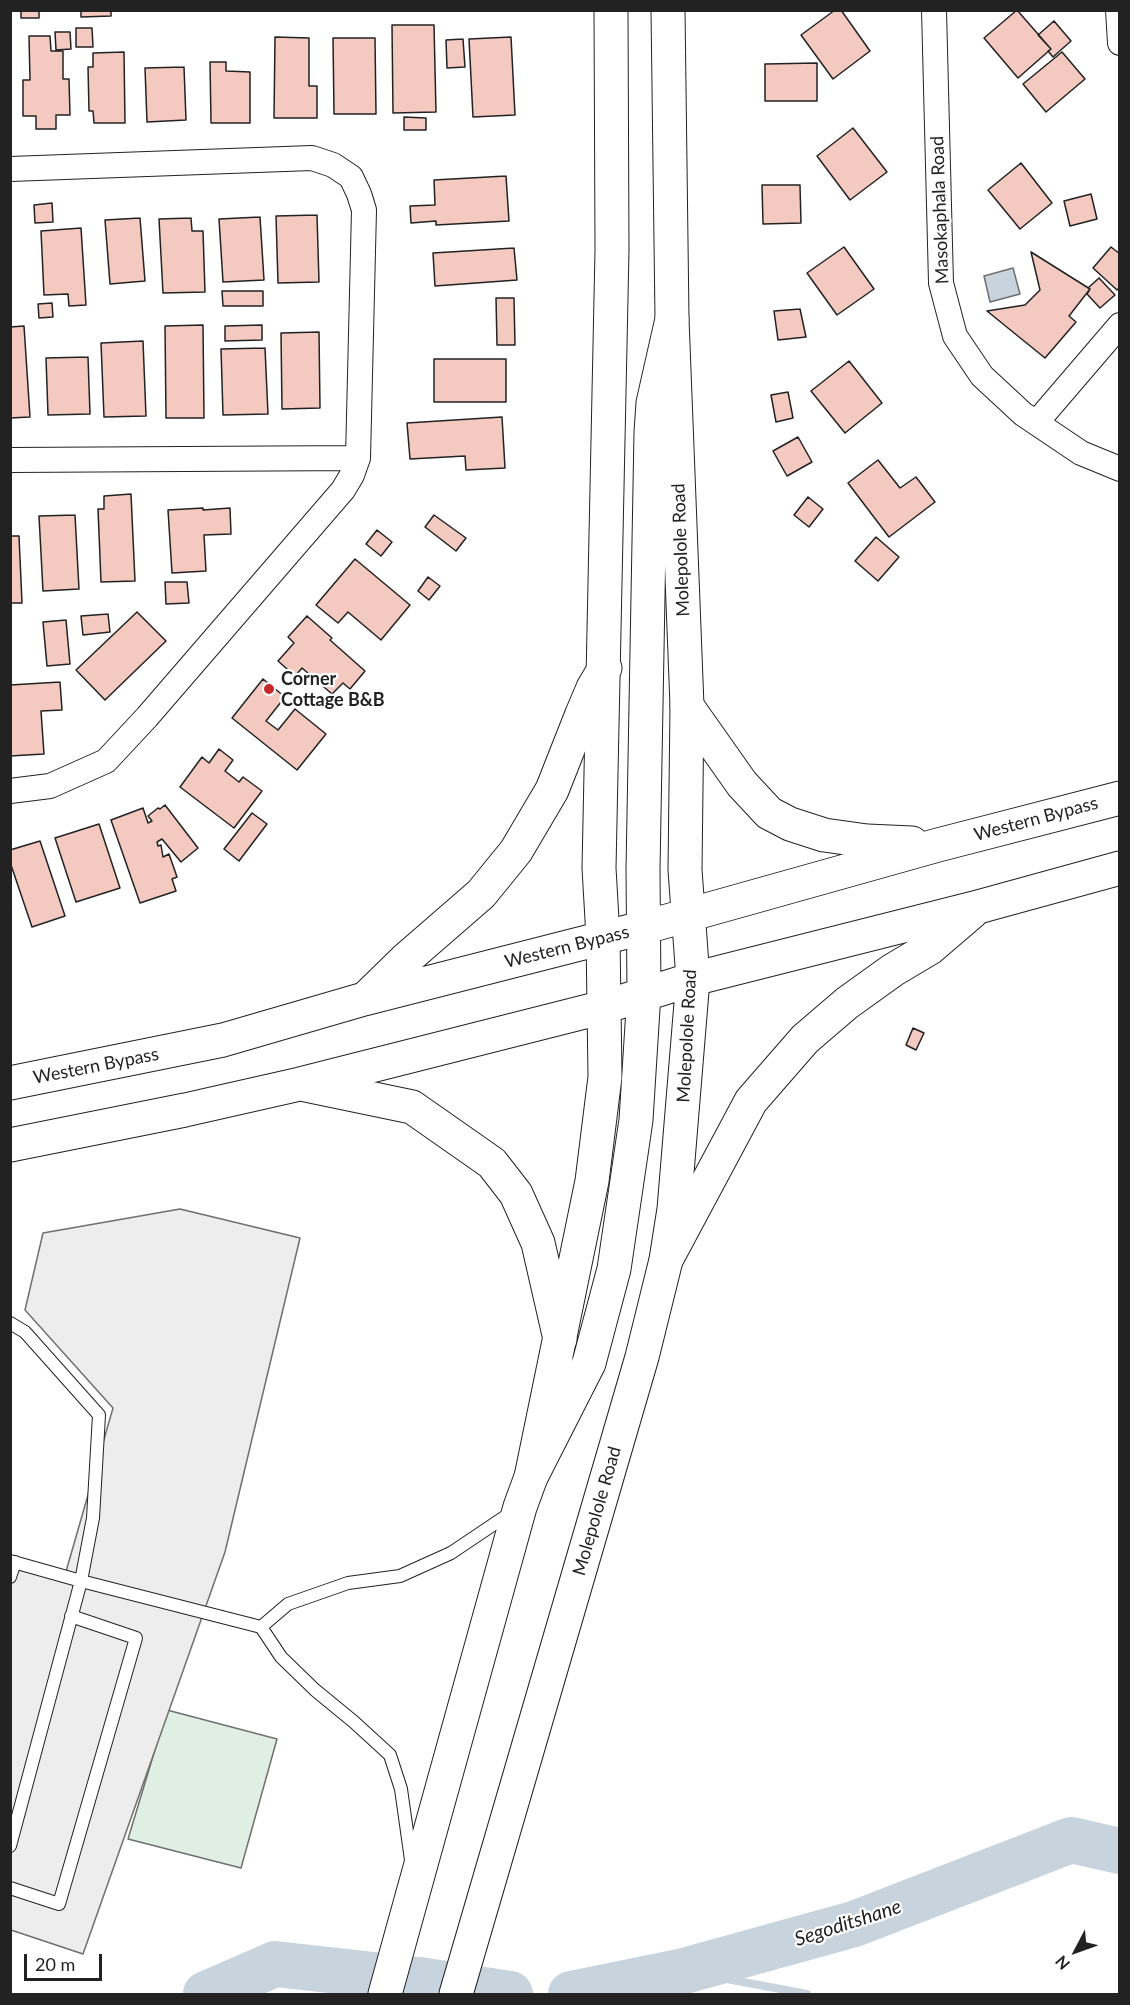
<!DOCTYPE html>
<html>
<head>
<meta charset="utf-8">
<style>
  body { margin:0 }
  #map { position:relative; width:1130px; height:2005px; overflow:hidden; background:#fff; font-family:Lato,sans-serif }
  canvas { display:block }
  .frame { position:absolute; inset:0; border:12px solid #222; pointer-events:none }
  .north { position:absolute; left:1046px; top:1921px; width:60px; height:60px; -webkit-text-stroke:4px #fff; paint-order:stroke; rotate:229deg; font-size:16px; font-weight:700; line-height:24px; text-align:center; color:#222 }
  .north::after { content:''; display:block; margin:auto; width:21px; height:27px; background:#222; clip-path:polygon(50% 0,100% 100%,50% 72%,0 100%) }
  .scale { position:absolute; left:24px; top:1954px; width:78px; height:27px; box-sizing:border-box; border:3px solid #222; border-top:0; padding-left:8px; font-size:18px; line-height:21px; white-space:nowrap; color:#222; -webkit-text-stroke:4px #fff; paint-order:stroke }
</style>
</head>
<body>
<div id="map">
<canvas width="1130" height="2005"></canvas>
<div class="frame"></div>
<div class="north">N</div>
<div class="scale">20 m</div>
</div>
<script>
const context = document.querySelector('canvas').getContext('2d');
context.lineJoin = 'round';
function paint(path, color) { context.fillStyle = color; context.fill(path, 'evenodd'); }
const poly = rows => new Path2D(rows.map(r => 'M' + r).join(''));
function strokePath(path, color, width, dash) { context.strokeStyle = color; context.lineWidth = width; context.lineCap = dash ? 'butt' : 'round'; context.setLineDash(dash || []); context.stroke(path); }
function drawText(font, color, halo, rows, align = 'center') {
  context.font = font + ' Lato,sans-serif'; context.lineWidth = 4.5; context.setLineDash([]); context.textBaseline = 'middle'; context.strokeStyle = halo; context.fillStyle = color; for (const [text, x, y, turn = 0] of rows) {
    context.save(); context.translate(x, y); context.rotate((+turn || 0) * Math.PI / 180); context.textAlign = isNaN(turn) ? turn : align; if (halo) context.strokeText(text, 0, 0); context.fillText(text, 0, 0); context.restore();
  }
}
const green = poly([
  [167,1710,277,1739,241,1868,128,1839,167,1710]
]);
paint(green, '#e0efe3');
strokePath(green, '#6f6f6f', 1.5);
const parking = poly([
  [180,1209,300,1238,225,1552,83,1954,11,1930,11,1563,65,1575,113,1408,25,1310,43,1233,180,1209]
]);
paint(parking, '#ededed');
strokePath(parking, '#6f6f6f', 1.5);
const water = poly([
  [1013,268,1020,294,990,302,984,276,1013,268]
]);
paint(water, '#c7d3dd');
strokePath(water, '#6f6f6f', 1.5);
strokePath(poly([
  [684,1971,807,1994]
]), '#c7d3dd', 8);
strokePath(poly([
  [206,1994,275,1964,419,1980,510,1994],
  [571,1994,684,1971,854,1924,1071,1840,1120,1851]
]), '#c7d3dd', 46);
const building = poly([
  [21,10,39,10,39,18,21,18,21,10],
  [81,10,111,10,111,16,81,17,81,10],
  [835,10,841,10,870,51,833,79,801,35,835,10],
  [1017,10,1051,49,1018,78,984,38,1017,10],
  [1054,21,1071,41,1053,57,1048,51,1051,49,1038,35,1054,21],
  [392,25,434,25,436,112,393,113,392,25],
  [76,28,92,28,93,47,76,47,76,28],
  [55,32,70,32,71,49,56,50,55,32],
  [29,36,50,36,51,51,63,51,63,79,69,79,70,115,56,115,56,129,36,129,36,116,23,116,23,80,30,80,29,36],
  [275,37,309,38,309,86,317,86,317,118,274,118,275,37],
  [511,37,515,115,473,117,469,39,511,37],
  [333,38,375,38,376,114,334,114,333,38],
  [463,39,465,67,447,68,446,40,463,39],
  [124,52,125,123,94,123,93,111,89,111,88,67,93,67,93,53,124,52],
  [1062,52,1085,79,1046,112,1023,84,1062,52],
  [210,62,226,62,226,71,250,72,250,123,211,123,210,62],
  [817,63,817,101,765,101,765,64,817,63],
  [184,67,186,120,147,122,145,68,184,67],
  [404,117,426,118,426,130,404,130,404,117],
  [853,128,887,172,850,200,817,156,853,128],
  [1021,163,1052,203,1020,229,988,190,1021,163],
  [506,176,509,221,436,225,436,221,411,223,410,206,435,205,434,180,506,176],
  [762,185,800,185,801,223,763,224,762,185],
  [1091,194,1097,219,1070,226,1064,201,1091,194],
  [52,203,53,222,35,223,34,205,52,203],
  [317,215,319,282,278,283,276,216,317,215],
  [260,217,264,280,223,282,219,219,260,217],
  [140,218,145,281,110,284,105,220,140,218],
  [191,218,192,231,203,231,205,292,163,293,159,219,191,218],
  [81,228,86,305,69,306,68,294,44,295,41,231,81,228],
  [844,247,874,289,837,315,807,273,844,247],
  [1111,247,1120,254,1120,287,1117,290,1093,268,1111,247],
  [514,248,517,280,435,286,433,253,514,248],
  [1031,252,1090,289,1069,316,1076,322,1045,358,987,311,1025,305,1040,290,1031,252],
  [1099,278,1115,295,1100,308,1087,294,1090,289,1088,288,1099,278],
  [222,291,263,291,263,306,223,306,222,291],
  [496,298,514,298,515,345,497,345,496,298],
  [52,303,53,317,39,318,38,304,52,303],
  [800,309,806,337,778,340,774,311,800,309],
  [203,325,204,418,166,418,165,326,203,325],
  [262,325,262,340,225,341,225,326,262,325],
  [24,326,30,417,10,418,10,327,24,326],
  [319,332,320,408,282,409,281,333,319,332],
  [143,341,146,416,104,417,101,343,143,341],
  [265,348,268,414,223,415,221,349,265,348],
  [88,357,90,414,48,415,46,358,88,357],
  [434,359,506,359,506,402,434,402,434,359],
  [849,361,882,403,845,433,811,391,849,361],
  [788,392,793,418,776,422,771,395,788,392],
  [502,417,505,468,466,470,465,456,410,459,407,423,502,417],
  [798,437,812,462,787,476,773,451,798,437],
  [878,460,900,488,916,477,935,502,889,537,848,483,878,460],
  [131,494,135,581,101,582,98,509,104,509,104,496,131,494],
  [808,497,823,509,809,527,794,515,808,497],
  [203,508,203,510,230,508,231,534,204,535,206,571,172,573,168,510,203,508],
  [75,515,79,589,43,591,39,516,75,515],
  [434,515,466,538,456,551,425,527,434,515],
  [377,530,392,542,381,556,366,544,377,530],
  [10,536,19,536,22,603,10,603,10,536],
  [876,537,899,557,878,581,855,561,876,537],
  [355,559,410,605,381,640,348,612,338,623,316,605,355,559],
  [428,577,440,586,429,600,418,591,428,577],
  [165,582,187,582,189,603,166,604,165,582],
  [137,612,166,641,105,700,76,670,137,612],
  [108,614,110,632,83,635,81,616,108,614],
  [307,616,332,638,330,640,365,671,350,689,343,683,332,694,302,668,295,676,278,661,294,643,288,637,307,616],
  [66,620,70,664,47,666,43,622,66,620],
  [263,679,285,697,266,721,278,730,295,709,326,734,297,770,232,718,263,679],
  [60,682,62,710,41,711,44,754,10,756,10,685,60,682],
  [219,749,233,760,225,771,239,782,243,777,262,791,234,828,180,787,202,757,209,763,219,749],
  [165,805,198,848,181,862,162,839,157,842,158,846,161,845,163,857,169,854,177,877,172,879,176,891,140,903,111,820,143,808,148,823,152,821,148,816,158,808,160,809,165,805],
  [252,813,267,824,239,861,224,849,252,813],
  [99,824,120,888,76,902,55,838,99,824],
  [40,841,65,916,32,927,10,862,10,850,40,841],
  [913,1028,924,1033,916,1050,906,1045,913,1028]
]);
paint(building, '#f3c9c0');
strokePath(building, '#222', 1.5);
const service = poly([
  [10,1323,25,1332,99,1415,93,1518,81,1581,10,1846],
  [10,1561,81,1581,261,1627,281,1657,315,1690,354,1722,390,1755,401,1789,411,1860],
  [10,1577,15,1562],
  [261,1627,288,1604,348,1583,400,1576,451,1553,512,1512],
  [10,1888,59,1904,136,1638,71,1616]
]);
const minor = poly([
  [934,10,941,283,955,336,982,376,1023,414,1081,453,1120,469],
  [1118,10,1120,43],
  [10,169,312,158,333,165,351,177,359,194,364,210,358,458,352,475,343,490,147,717,106,761,50,786,10,791],
  [1036,423,1120,325],
  [10,460,358,458]
]);
const primary = poly([
  [385,1994,520,1507,531,1477,592,1181,605,1077,603,937,599,868,612,250,611,10],
  [456,1994,642,1357,666,1260,674,1209,693,979,685,870,687,706,672,319,668,10]
]);
const trunk = poly([
  [687,706,742,784,769,813,790,824,824,835,867,841,912,843],
  [366,998,405,960,481,894,516,851,552,790,582,714,593,688,605,668],
  [10,1083,223,1040,364,999,642,928,938,845,1120,798],
  [306,1085,412,1107,492,1163,516,1194,538,1243,560,1339],
  [10,1145,185,1110,300,1084,604,1007,693,979,978,907,1120,868],
  [666,1260,751,1101,805,1039,847,1003,893,970,930,948,972,912],
  [531,1477,589,1363,614,1269,636,1120,644,993,643,869,651,432,653,403,672,319]
]);
strokePath(service, '#222', 14);
strokePath(minor, '#222', 26);
strokePath(primary, '#222', 35);
strokePath(trunk, '#222', 35);
strokePath(service, '#fff', 12);
strokePath(minor, '#fff', 24);
strokePath(primary, '#fff', 33);
strokePath(trunk, '#fff', 33);
for (const [x, y, r, color] of [
  [269,689,6,"#c62828"]
]) { const dot = new Path2D(); dot.arc(x, y, r, 0, 2 * Math.PI); context.fillStyle = color; context.fill(dot); strokePath(dot, '#fff', 2); }
drawText('18px', '#222', '#fff', [
  ["Masokaphala Road",940,210,-92],
  ["Molepolole Road",681,550,-92],
  ["Western Bypass",1036,819,-15],
  ["Western Bypass",567,947,-14],
  ["Molepolole Road",687,1036,-87],
  ["Western Bypass",96,1066,-11],
  ["Molepolole Road",597,1511,-74]
]);
drawText('bold 18px', '#222', '#fff', [
  ["Corner",281,679],
  ["Cottage B&B",281,700]
], 'left');
drawText('italic 20px', '#222', '#fff', [
  ["Segoditshane",848,1923,-18]
]);
</script>
</body>
</html>
